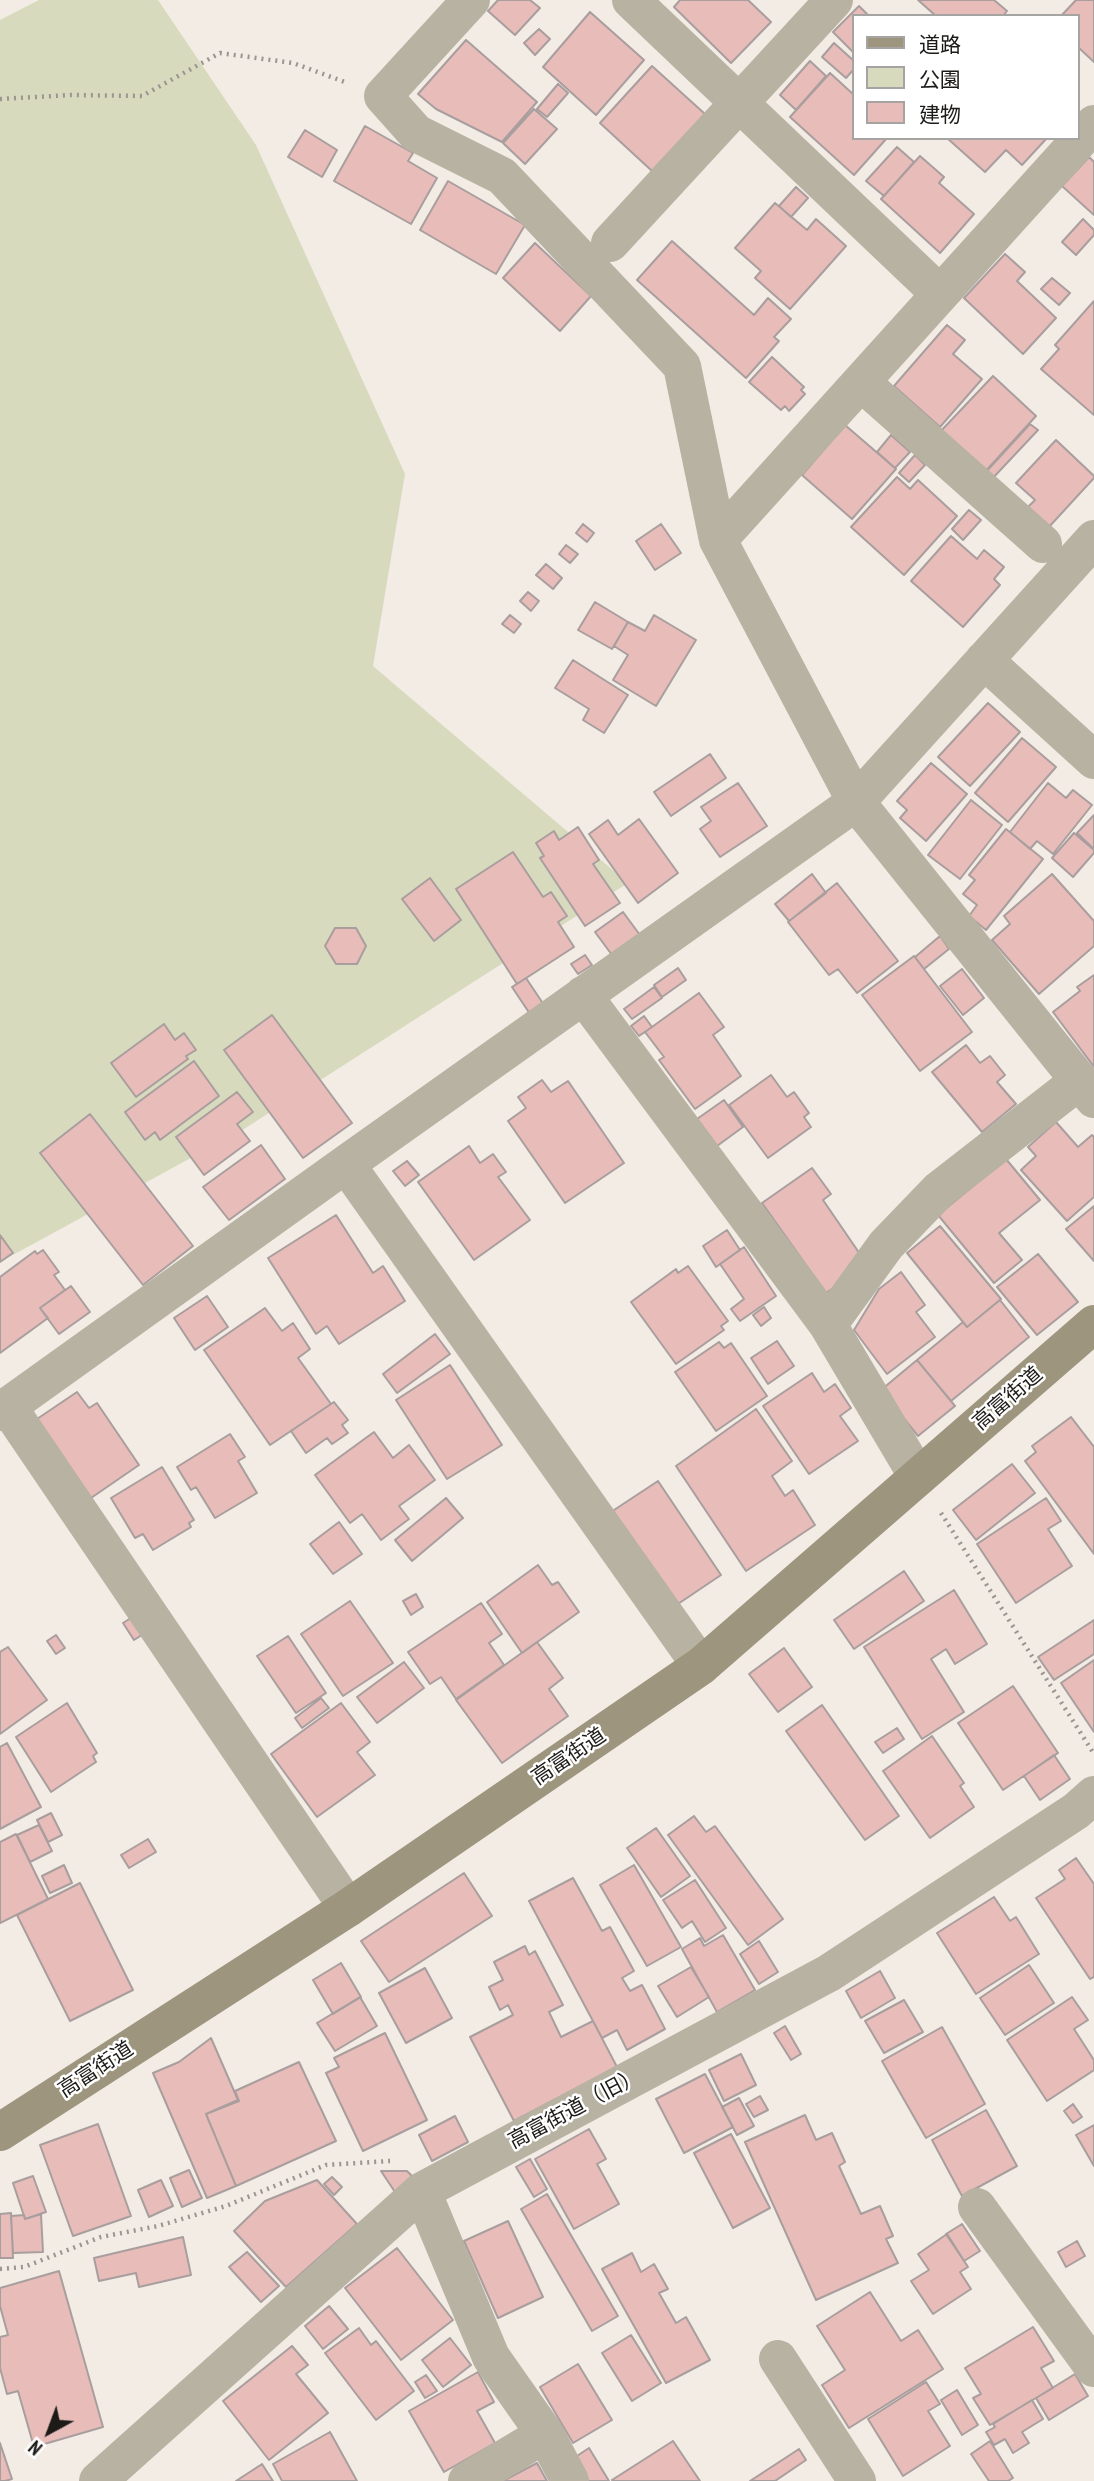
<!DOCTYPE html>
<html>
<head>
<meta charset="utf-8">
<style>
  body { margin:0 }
  #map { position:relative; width:1094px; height:2481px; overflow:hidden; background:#f3ece5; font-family:"PT Sans Narrow","Noto Sans JP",sans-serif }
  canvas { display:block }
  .legend { position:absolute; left:852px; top:14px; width:228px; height:126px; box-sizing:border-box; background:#fff; border:2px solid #a5a4a3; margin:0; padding:9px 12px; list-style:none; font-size:21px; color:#1d1b18 }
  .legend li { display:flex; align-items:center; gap:14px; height:35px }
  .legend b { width:35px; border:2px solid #a5a4a3 }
  .north { position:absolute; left:14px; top:2397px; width:70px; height:70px; -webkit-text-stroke:5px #fff; paint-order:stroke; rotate:221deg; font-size:19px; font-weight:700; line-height:28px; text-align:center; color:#1d1b18 }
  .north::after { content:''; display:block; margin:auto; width:24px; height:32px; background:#1d1b18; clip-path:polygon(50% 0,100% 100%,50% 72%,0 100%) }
</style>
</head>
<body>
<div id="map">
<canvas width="1094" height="2481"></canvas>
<ul class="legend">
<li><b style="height:9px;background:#9d957d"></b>道路</li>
<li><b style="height:19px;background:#d8dabe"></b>公園</li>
<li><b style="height:19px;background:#e8bcb9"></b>建物</li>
</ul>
<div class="north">N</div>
</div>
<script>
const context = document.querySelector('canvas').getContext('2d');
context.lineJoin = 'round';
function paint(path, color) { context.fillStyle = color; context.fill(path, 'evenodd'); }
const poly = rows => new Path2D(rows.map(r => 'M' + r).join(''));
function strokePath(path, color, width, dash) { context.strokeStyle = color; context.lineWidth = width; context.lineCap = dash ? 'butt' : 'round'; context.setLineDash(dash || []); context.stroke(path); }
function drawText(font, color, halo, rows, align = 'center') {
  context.font = font + ' "PT Sans Narrow","Noto Sans JP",sans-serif'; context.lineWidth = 5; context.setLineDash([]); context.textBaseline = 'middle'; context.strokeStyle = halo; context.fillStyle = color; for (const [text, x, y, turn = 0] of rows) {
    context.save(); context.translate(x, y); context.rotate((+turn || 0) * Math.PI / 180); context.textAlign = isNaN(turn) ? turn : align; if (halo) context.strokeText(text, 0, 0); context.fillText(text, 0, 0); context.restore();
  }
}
paint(poly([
  [39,0,158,0,256,145,405,474,373,666,628,883,244,1129,0,1262,0,20]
]), '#d8dabe');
const building = poly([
  [498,0,530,0,540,8,515,35,488,11,498,0],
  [680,0,748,0,771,22,731,63,674,7,680,0],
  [918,0,994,0,1007,11,1003,16,936,16,918,0],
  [1076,0,1094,0,1094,62,1078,47,1078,16,1061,16,1076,0],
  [859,6,869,16,854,16,854,53,833,32,859,6],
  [590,12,644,60,596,115,543,67,590,12],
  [539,29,550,39,535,55,524,43,539,29],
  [466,40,537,102,502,142,436,109,418,94,466,40],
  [834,43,854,61,854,69,846,78,822,57,834,43],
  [810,61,826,76,796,110,780,95,810,61],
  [652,66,705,114,652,171,600,123,652,66],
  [830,73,854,95,854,138,887,138,854,175,790,117,830,73],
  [558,84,568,93,547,117,537,109,558,84],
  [534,109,557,129,525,164,503,143,534,109],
  [365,126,413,153,408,161,437,178,411,224,334,181,365,126],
  [305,130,337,150,322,177,288,157,305,130],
  [947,138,1047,138,1022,165,1006,150,985,172,947,138],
  [897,147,914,162,884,196,866,181,897,147],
  [920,156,944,177,939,183,974,214,940,253,881,199,920,156],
  [1089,157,1094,162,1094,215,1062,186,1089,157],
  [448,181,525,225,496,274,420,230,448,181],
  [796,187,808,198,791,217,779,206,796,187],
  [775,203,807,230,816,219,846,246,790,309,755,278,761,271,735,248,775,203],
  [1083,219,1094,230,1094,235,1076,255,1062,242,1083,219],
  [672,241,754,315,768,298,791,319,774,337,779,341,746,378,637,280,672,241],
  [535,243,591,296,560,331,503,278,535,243],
  [1005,254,1025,272,1017,281,1056,318,1023,354,964,298,1005,254],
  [1052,278,1070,293,1059,305,1041,289,1052,278],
  [1094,301,1094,415,1041,369,1059,349,1055,345,1094,301],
  [947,325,965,340,953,354,982,379,940,427,894,386,947,325],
  [772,357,804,387,801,390,805,394,789,411,785,406,781,410,749,382,772,357],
  [993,376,1036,416,983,474,939,433,993,376],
  [1030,424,1038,430,991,480,984,474,1030,424],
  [845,425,896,469,852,519,802,475,845,425],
  [891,435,910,452,895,468,877,452,891,435],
  [1056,440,1094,476,1094,478,1048,528,1027,508,1035,500,1016,483,1056,440],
  [915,455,925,465,909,482,899,473,915,455],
  [897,477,910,489,918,480,957,516,904,575,851,527,897,477],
  [969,510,981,520,963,540,952,529,969,510],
  [583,524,594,533,587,542,576,533,583,524],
  [661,524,681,553,655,570,636,541,661,524],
  [951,536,977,559,984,550,1004,567,994,579,1000,585,963,627,911,581,951,536],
  [566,545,578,554,570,563,559,554,566,545],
  [546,564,562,578,553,589,536,575,546,564],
  [528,592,539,601,531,611,520,601,528,592],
  [595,602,628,622,612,649,578,630,595,602],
  [510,615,521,624,514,633,502,624,510,615],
  [654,615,696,640,656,706,613,680,628,655,614,646,628,622,645,631,654,615],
  [573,660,628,695,604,733,583,720,589,709,555,688,573,660],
  [988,703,1020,732,970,786,938,757,988,703],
  [1022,738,1056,767,1008,822,975,793,1022,738],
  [710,754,726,778,671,816,654,792,710,754],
  [931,763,967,794,926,841,900,818,907,810,897,801,931,763],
  [738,783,767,826,720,857,700,829,711,821,701,807,738,783],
  [1048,783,1066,798,1073,790,1092,805,1053,854,1037,841,1030,849,1010,832,1048,783],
  [971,800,1002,825,960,879,928,855,971,800],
  [1094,815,1094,849,1077,833,1094,815],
  [639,819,678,873,638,903,589,834,608,820,618,835,639,819],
  [578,827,599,860,593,864,620,903,585,926,540,858,544,856,536,843,554,831,559,840,578,827],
  [1006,829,1043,859,986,930,969,916,977,905,963,894,975,880,969,875,1006,829],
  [1074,833,1094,850,1094,853,1073,877,1052,858,1074,833],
  [513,852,543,897,551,892,567,916,558,922,574,947,517,984,456,889,513,852],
  [812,874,826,893,789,921,775,904,812,874],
  [1052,874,1094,921,1094,946,1039,994,992,940,1010,924,1004,916,1052,874],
  [430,878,461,920,434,941,402,899,430,878],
  [837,883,898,961,857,993,838,969,829,975,788,922,837,883],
  [623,912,640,935,612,955,595,932,623,912],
  [335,928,356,928,366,946,357,964,336,964,325,946,335,928],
  [940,936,949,949,924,969,915,957,940,936],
  [585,955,592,965,578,974,571,964,585,955],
  [914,956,972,1032,920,1071,862,995,914,956],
  [678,968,686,980,662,997,654,985,678,968],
  [962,969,984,998,963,1015,940,986,962,969],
  [1094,975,1094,1067,1053,1012,1080,991,1077,987,1094,975],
  [526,978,544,1005,530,1014,512,987,526,978],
  [654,987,662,998,632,1019,624,1009,654,987],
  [699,993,724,1027,713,1035,741,1076,695,1109,659,1060,664,1057,645,1032,699,993],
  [272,1015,352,1123,303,1158,224,1050,272,1015],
  [644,1016,652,1027,639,1036,631,1026,644,1016],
  [164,1024,175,1040,184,1033,196,1050,186,1056,188,1059,136,1097,111,1063,164,1024],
  [966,1045,980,1063,990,1056,1005,1075,997,1082,1016,1104,982,1132,932,1072,966,1045],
  [194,1061,219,1096,160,1140,155,1132,145,1140,125,1112,194,1061],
  [771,1075,787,1097,794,1092,809,1113,804,1117,811,1127,768,1158,729,1105,771,1075],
  [542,1080,551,1092,568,1081,624,1163,565,1203,508,1121,526,1108,518,1097,542,1080],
  [237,1092,253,1112,237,1124,250,1141,204,1175,176,1137,237,1092],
  [724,1100,743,1127,717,1146,697,1119,724,1100],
  [90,1114,193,1246,143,1285,40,1153,90,1114],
  [1056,1122,1078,1147,1092,1135,1094,1137,1094,1197,1067,1221,1021,1170,1036,1156,1028,1147,1056,1122],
  [261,1145,285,1179,229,1220,203,1187,261,1145],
  [469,1146,480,1163,493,1154,506,1172,498,1177,530,1220,474,1260,418,1182,469,1146],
  [1006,1159,1040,1200,999,1233,1022,1260,994,1283,938,1215,1006,1159],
  [407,1161,419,1175,405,1186,393,1171,407,1161],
  [812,1168,831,1194,823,1200,862,1257,852,1275,826,1293,762,1203,812,1168],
  [1094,1206,1094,1261,1066,1229,1094,1206],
  [336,1215,373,1273,383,1266,405,1301,339,1344,327,1326,316,1334,268,1258,336,1215],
  [940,1226,1001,1299,967,1327,907,1253,940,1226],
  [727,1230,740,1250,716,1267,703,1246,727,1230],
  [0,1235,13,1253,0,1262,0,1235],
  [744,1247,776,1296,740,1321,731,1309,744,1299,720,1264,744,1247],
  [43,1250,59,1272,54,1275,65,1290,40,1308,48,1318,0,1353,0,1277,35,1251,37,1254,43,1250],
  [1038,1254,1078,1302,1037,1335,997,1287,1038,1254],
  [688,1266,728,1321,721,1326,724,1330,676,1364,631,1302,676,1269,678,1273,688,1266],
  [901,1272,925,1305,916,1312,935,1337,887,1374,854,1330,879,1289,901,1272],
  [71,1286,90,1312,59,1334,40,1308,71,1286],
  [207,1296,228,1327,195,1350,174,1318,207,1296],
  [1000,1300,1029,1337,951,1401,917,1360,963,1322,967,1327,1000,1300],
  [764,1307,771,1318,761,1326,753,1315,764,1307],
  [265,1308,282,1331,293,1323,310,1349,298,1358,331,1404,270,1445,204,1350,265,1308],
  [435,1334,450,1354,397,1393,383,1374,435,1334],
  [777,1341,794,1366,768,1384,751,1358,777,1341],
  [719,1342,724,1348,731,1343,767,1396,716,1431,675,1372,719,1342],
  [917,1360,955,1406,918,1436,881,1390,917,1360],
  [450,1365,502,1445,447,1479,396,1400,450,1365],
  [812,1373,824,1392,835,1384,851,1408,840,1416,858,1441,809,1474,763,1406,812,1373],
  [77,1392,89,1408,97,1403,139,1465,91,1498,37,1419,77,1392],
  [334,1402,348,1420,342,1425,348,1433,332,1444,327,1438,306,1453,291,1431,334,1402],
  [756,1409,792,1461,772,1476,785,1496,793,1490,815,1525,746,1571,676,1466,756,1409],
  [1071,1417,1094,1447,1094,1554,1025,1461,1036,1452,1032,1446,1071,1417],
  [374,1432,393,1458,409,1445,435,1480,399,1506,409,1519,381,1540,362,1514,350,1523,315,1475,374,1432],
  [230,1434,245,1457,238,1461,257,1493,215,1518,196,1487,191,1490,177,1467,230,1434],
  [1012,1464,1035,1493,976,1540,953,1510,1012,1464],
  [162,1467,194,1520,189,1523,191,1527,153,1550,143,1534,135,1538,111,1498,162,1467],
  [658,1481,721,1575,672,1608,608,1514,658,1481],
  [446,1498,463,1518,412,1561,395,1540,446,1498],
  [1046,1498,1061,1521,1048,1529,1072,1566,1016,1603,977,1544,1046,1498],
  [339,1522,362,1554,333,1574,310,1544,339,1522],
  [538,1565,552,1585,558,1582,579,1612,522,1653,487,1602,538,1565],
  [904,1571,924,1601,854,1649,834,1620,904,1571],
  [954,1590,987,1644,955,1664,946,1649,931,1659,964,1712,922,1739,864,1647,954,1590],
  [416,1594,423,1607,411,1615,403,1601,416,1594],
  [350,1601,393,1663,343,1696,301,1634,350,1601],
  [481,1603,502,1634,489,1643,504,1665,456,1699,441,1677,430,1684,408,1652,481,1603],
  [134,1616,145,1633,134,1640,123,1623,134,1616],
  [1094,1620,1094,1654,1054,1680,1038,1657,1094,1620],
  [56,1635,65,1648,56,1654,47,1641,56,1635],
  [288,1636,326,1693,296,1713,257,1656,288,1636],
  [537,1642,563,1678,549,1689,568,1716,502,1763,456,1700,537,1642],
  [8,1647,47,1700,0,1734,0,1652,8,1647],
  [784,1648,812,1687,778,1712,749,1674,784,1648],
  [1094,1660,1094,1732,1061,1683,1094,1660],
  [404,1662,424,1688,377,1723,357,1697,404,1662],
  [1013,1686,1058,1753,1003,1790,958,1723,1013,1686],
  [321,1698,329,1708,302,1728,295,1718,321,1698],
  [67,1703,97,1753,93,1756,96,1762,51,1792,16,1737,67,1703],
  [341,1703,370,1742,357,1752,375,1775,317,1817,271,1754,341,1703],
  [822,1705,899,1816,865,1840,786,1731,822,1705],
  [897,1728,904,1739,883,1753,875,1742,897,1728],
  [932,1736,964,1783,960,1786,974,1807,930,1838,883,1771,932,1736],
  [7,1743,41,1807,0,1829,0,1747,7,1743],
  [1054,1755,1070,1779,1040,1800,1024,1776,1054,1755],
  [51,1813,62,1835,48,1842,37,1820,51,1813],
  [694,1816,706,1832,715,1826,783,1919,748,1945,668,1835,694,1816],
  [39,1825,52,1851,30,1862,17,1835,39,1825],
  [656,1828,690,1876,661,1897,627,1848,656,1828],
  [16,1834,48,1899,0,1923,0,1842,16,1834],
  [148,1839,156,1852,129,1868,121,1855,148,1839],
  [1076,1858,1094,1884,1094,1977,1090,1979,1036,1898,1065,1879,1059,1870,1076,1858],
  [64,1865,72,1883,50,1893,42,1876,64,1865],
  [634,1865,681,1947,647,1966,600,1885,634,1865],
  [464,1873,492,1916,389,1982,361,1941,464,1873],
  [573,1878,602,1931,610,1927,634,1971,622,1978,630,1991,642,1985,665,2029,627,2050,617,2030,602,2038,529,1901,573,1878],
  [695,1880,726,1928,705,1942,692,1921,682,1928,663,1900,695,1880],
  [80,1883,133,1990,70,2021,17,1915,80,1883],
  [994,1897,1010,1921,1016,1917,1039,1954,976,1994,937,1933,994,1897],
  [723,1935,755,1990,717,2012,682,1949,700,1938,704,1946,723,1935],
  [759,1941,778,1972,759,1984,740,1954,759,1941],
  [525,1946,529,1955,535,1951,563,2005,549,2012,561,2037,593,2021,617,2067,514,2121,470,2037,513,2015,508,2005,500,2010,489,1987,503,1980,494,1962,525,1946],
  [341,1963,361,1997,333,2014,313,1980,341,1963],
  [1029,1965,1054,2003,1005,2035,980,1998,1029,1965],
  [691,1967,709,1997,677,2017,658,1986,691,1967],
  [425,1968,452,2018,406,2043,379,1993,425,1968],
  [880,1971,895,1998,861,2018,846,1991,880,1971],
  [360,1997,377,2026,335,2051,317,2023,360,1997],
  [1072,1997,1088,2020,1074,2029,1094,2060,1094,2070,1047,2101,1007,2040,1072,1997],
  [904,2000,923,2032,884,2053,865,2021,904,2000],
  [785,2026,801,2054,791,2060,774,2033,785,2026],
  [942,2027,985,2104,926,2138,882,2061,942,2027],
  [385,2033,427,2120,363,2151,326,2073,339,2067,334,2058,385,2033],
  [211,2038,238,2100,206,2114,236,2186,207,2198,153,2073,179,2062,211,2038],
  [741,2054,756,2085,724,2101,709,2070,741,2054],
  [299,2062,336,2141,236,2186,206,2114,239,2101,235,2091,299,2062],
  [705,2074,733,2127,684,2153,656,2099,705,2074],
  [760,2096,768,2110,754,2117,746,2104,760,2096],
  [739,2098,754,2126,737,2135,722,2107,739,2098],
  [1073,2104,1082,2117,1073,2123,1064,2111,1073,2104],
  [986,2110,1017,2166,962,2196,932,2140,986,2110],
  [805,2115,816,2140,832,2133,845,2162,839,2166,861,2214,880,2206,893,2236,886,2239,898,2263,816,2300,745,2142,805,2115],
  [455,2116,468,2142,432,2161,419,2135,455,2116],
  [98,2124,131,2216,73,2236,40,2145,98,2124],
  [1094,2125,1094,2166,1076,2135,1094,2125],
  [589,2129,606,2159,597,2164,619,2204,574,2229,535,2159,589,2129],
  [731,2134,770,2208,733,2228,694,2153,731,2134],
  [530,2159,547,2189,534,2197,516,2167,530,2159],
  [189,2170,202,2198,182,2207,170,2178,189,2170],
  [381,2171,407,2171,414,2178,395,2192,381,2171],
  [33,2176,46,2212,25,2219,13,2183,33,2176],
  [332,2177,342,2187,334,2195,324,2184,332,2177],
  [161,2180,173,2206,149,2217,138,2190,161,2180],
  [317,2180,357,2224,286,2287,234,2231,265,2201,317,2180],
  [547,2194,618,2316,592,2331,521,2209,547,2194],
  [11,2213,13,2258,0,2258,0,2214,11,2213],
  [41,2214,43,2252,13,2253,11,2216,24,2215,25,2219,41,2214],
  [508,2221,543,2297,498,2318,464,2241,508,2221],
  [962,2224,980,2251,964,2261,946,2234,962,2224],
  [947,2234,968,2267,960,2272,971,2289,933,2314,911,2281,929,2270,918,2254,947,2234],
  [183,2237,191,2275,139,2287,136,2273,99,2281,94,2258,183,2237],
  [1077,2241,1085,2256,1066,2267,1058,2252,1077,2241],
  [397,2248,453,2320,401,2360,345,2288,397,2248],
  [247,2252,279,2286,261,2302,229,2267,247,2252],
  [632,2253,641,2272,654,2264,668,2289,659,2293,676,2323,686,2317,710,2360,666,2383,602,2269,632,2253],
  [59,2271,103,2427,34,2447,18,2391,7,2394,0,2368,0,2337,8,2335,0,2306,0,2288,59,2271],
  [870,2292,901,2341,918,2330,943,2369,849,2428,822,2385,845,2370,817,2326,870,2292],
  [329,2306,348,2329,323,2349,305,2326,329,2306],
  [1033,2327,1054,2361,1041,2368,1053,2388,990,2425,973,2398,981,2394,965,2368,1033,2327],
  [359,2328,371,2345,376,2341,414,2391,376,2420,325,2353,359,2328],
  [631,2335,661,2383,632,2401,602,2353,631,2335],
  [450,2338,471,2365,443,2387,422,2360,450,2338],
  [292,2346,308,2365,296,2374,328,2413,269,2460,223,2401,292,2346],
  [578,2364,612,2420,573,2443,540,2387,578,2364],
  [478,2372,494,2402,477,2411,495,2443,444,2472,409,2411,478,2372],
  [1075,2374,1088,2396,1049,2420,1036,2398,1075,2374],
  [426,2375,437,2391,425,2398,415,2382,426,2375],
  [926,2382,940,2404,928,2411,950,2446,903,2476,868,2419,926,2382],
  [957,2390,978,2425,962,2435,941,2400,957,2390],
  [1032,2400,1043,2419,1022,2432,1029,2443,1013,2453,1005,2439,994,2445,986,2432,995,2427,993,2424,1032,2400],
  [330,2432,357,2481,282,2481,273,2464,330,2432],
  [673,2441,700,2481,613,2481,612,2480,673,2441],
  [990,2441,1013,2478,1008,2481,989,2481,971,2454,990,2441],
  [0,2443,12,2479,5,2481,0,2481,0,2443],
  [589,2448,609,2481,588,2481,574,2458,589,2448],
  [799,2449,806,2460,775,2481,750,2481,799,2449],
  [537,2463,547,2481,503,2481,537,2463],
  [262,2464,273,2481,236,2481,262,2464]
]);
paint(building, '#e8bcb9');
strokePath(building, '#a99e9e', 2);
strokePath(poly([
  [0,99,71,95,142,96,220,53,293,63,345,82],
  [941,1513,1094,1754],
  [0,2269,24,2267,101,2237,158,2226,226,2206,326,2165,390,2161]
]), '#9a9590', 4.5, [2, 5]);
strokePath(poly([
  [471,0,383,96,416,133,502,176,682,366,718,540,856,802,1094,1099],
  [631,0,940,294],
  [610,243,834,0],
  [862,383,1043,544],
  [718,540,1094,124],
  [984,660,1094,760],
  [583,995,828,1325,918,1477],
  [346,1164,701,1666],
  [828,1325,886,1245,939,1190,1079,1081],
  [8,1407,348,1908],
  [0,1412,346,1164,856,802,1094,539],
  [422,2191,491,2357,545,2434,570,2481],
  [977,2207,1094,2368],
  [778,2359,857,2481],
  [98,2481,422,2191,829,1973,1076,1811,1094,1795],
  [467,2481,545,2434]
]), '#b7b2a2', 38);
strokePath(poly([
  [0,2132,348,1908,701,1666,1094,1324]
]), '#9d957d', 38);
drawText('21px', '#1d1b18', '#fff', [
  ["高富街道",1008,1399,-41],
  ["高富街道",569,1757,-34],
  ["高富街道",96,2070,-33],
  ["高富街道（旧）",575,2109,-28]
]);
</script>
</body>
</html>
